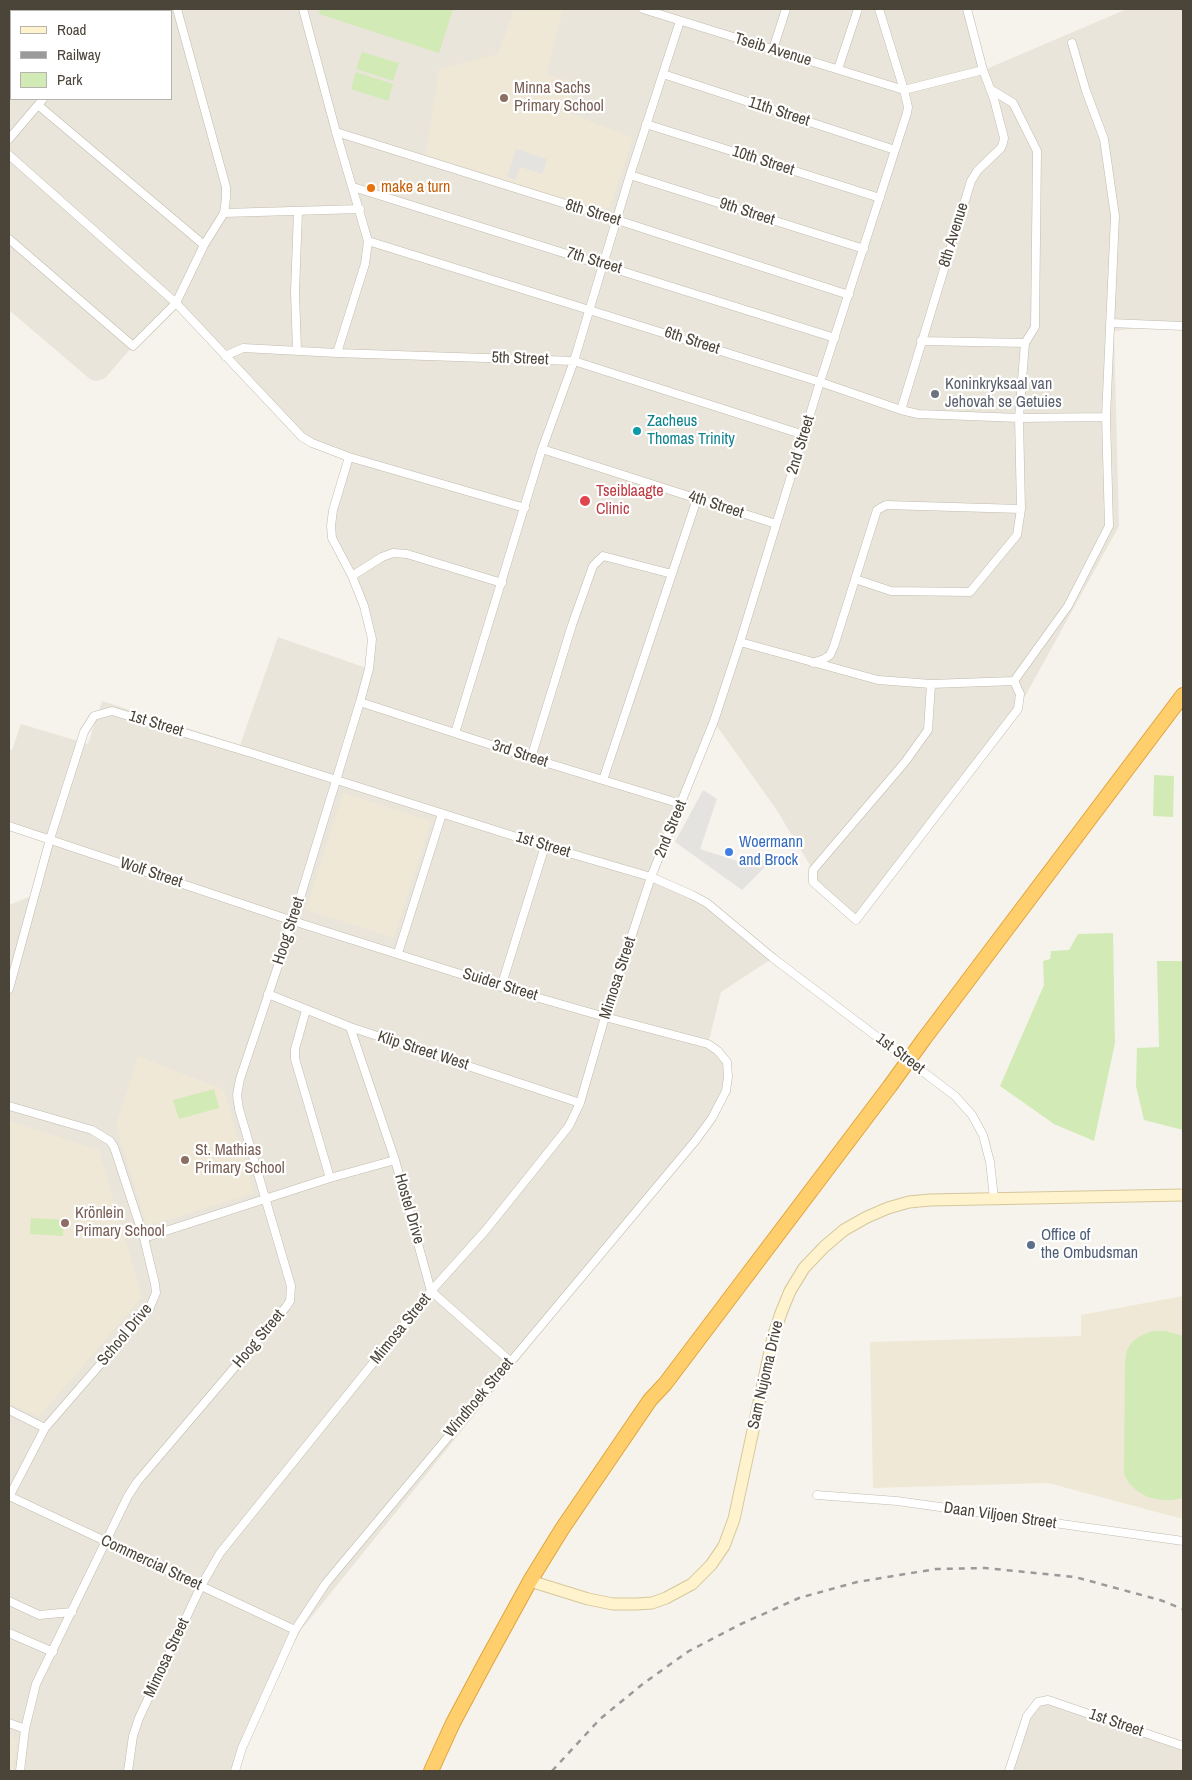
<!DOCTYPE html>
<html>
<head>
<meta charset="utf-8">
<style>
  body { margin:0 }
  #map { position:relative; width:1192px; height:1780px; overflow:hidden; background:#f6f3ec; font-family:"Archivo Narrow",sans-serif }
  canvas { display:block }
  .frame { position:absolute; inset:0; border:10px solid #4b4439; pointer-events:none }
  .legend { position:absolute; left:10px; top:10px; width:162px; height:90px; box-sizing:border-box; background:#fff; border:1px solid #b7b4b0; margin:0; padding:6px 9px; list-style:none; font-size:15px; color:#4b4439 }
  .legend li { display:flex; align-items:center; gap:10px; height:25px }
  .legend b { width:25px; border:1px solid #b7b4b0 }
</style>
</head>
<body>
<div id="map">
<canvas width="1192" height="1780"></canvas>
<div class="frame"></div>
<ul class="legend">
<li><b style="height:6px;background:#fff3cd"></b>Road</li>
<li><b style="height:6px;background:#9a9a9a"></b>Railway</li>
<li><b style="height:14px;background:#d2eab5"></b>Park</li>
</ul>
</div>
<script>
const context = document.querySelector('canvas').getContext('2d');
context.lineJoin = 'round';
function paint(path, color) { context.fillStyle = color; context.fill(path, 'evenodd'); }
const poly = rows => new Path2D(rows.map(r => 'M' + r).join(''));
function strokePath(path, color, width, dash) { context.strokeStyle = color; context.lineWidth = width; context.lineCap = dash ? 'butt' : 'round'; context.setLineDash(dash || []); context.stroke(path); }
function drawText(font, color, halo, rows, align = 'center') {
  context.font = font + ' "Archivo Narrow",sans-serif'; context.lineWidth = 4.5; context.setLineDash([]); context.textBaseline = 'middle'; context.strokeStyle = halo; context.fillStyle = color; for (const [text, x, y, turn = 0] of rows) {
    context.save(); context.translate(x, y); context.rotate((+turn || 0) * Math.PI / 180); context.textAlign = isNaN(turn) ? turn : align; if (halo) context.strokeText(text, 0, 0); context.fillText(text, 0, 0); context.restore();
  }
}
paint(poly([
  [9,9,967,9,984,70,1127,9,1183,9,1183,322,1114,331,1119,526,1018,709,856,920,813,882,813,870,776,809,714,722,651,877,692,895,773,958,721,992,708,1044,727,1062,726,1091,696,1140,301,1630,252,1724,235,1771,9,1771,9,905,34,895,50,840,9,826,9,749,12,750,21,724,88,744,102,701,240,745,278,637,369,669,372,639,364,606,332,538,331,526,349,457,312,443,176,304,133,346,105,378,97,381,91,380,9,310],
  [11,11,171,11,171,99,11,99],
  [1048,1700,1183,1741,1183,1771,1009,1771,1032,1708]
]), '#eae5da');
paint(poly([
  [514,9,563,9,546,74,576,83,569,113,633,138,610,207,602,211,426,155,439,69,498,54],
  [343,793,431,821,394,938,306,910],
  [138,1056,224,1090,254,1193,147,1226,116,1126],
  [9,1121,99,1150,142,1297,39,1417,9,1403],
  [1183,1296,1183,1519,1048,1483,873,1488,870,1342,1081,1336,1081,1315],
  [9,1735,11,1735,17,1741,13,1771,9,1771]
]), '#efe8d6');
paint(poly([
  [320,9,453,9,439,53,319,14],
  [362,52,399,63,393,81,356,69],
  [356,72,393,84,388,101,351,89],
  [1154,775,1174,776,1173,817,1153,816],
  [1113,933,1115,1043,1094,1141,1054,1124,1000,1086,1044,985,1043,961,1050,959,1051,951,1069,950,1078,934],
  [1157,961,1183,961,1183,1130,1144,1120,1136,1086,1137,1048,1159,1047],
  [214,1089,219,1108,179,1119,173,1100],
  [31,1218,64,1220,63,1236,30,1234],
  [1152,1331,1166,1331,1183,1336,1183,1498,1172,1500,1161,1500,1148,1497,1137,1491,1129,1483,1124,1474,1125,1362,1127,1350,1132,1342,1140,1336]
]), '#d2eab5');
paint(poly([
  [516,149,547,159,542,174,520,167,515,180,507,177],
  [703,790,717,799,700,849,759,868,762,860,768,864,742,890,675,842]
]), '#e5e3e0');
const street = poly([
  [303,9,336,132,368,241,365,264,337,353],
  [643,9,904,90],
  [32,11,34,9],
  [142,11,146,9],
  [9,38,11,35],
  [773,49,786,9],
  [838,69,858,9],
  [663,74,895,150],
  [904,90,983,70],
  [38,105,204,245],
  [646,124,880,198],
  [336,132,617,220,849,295],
  [9,139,43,99],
  [9,155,176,303,302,437,312,443,349,457,333,510,331,526,332,538,352,576,364,606,372,639,369,669,360,702,293,921,240,1079,237,1095,239,1109,291,1286,290,1301,286,1307,137,1482,128,1496,36,1684,25,1729,20,1771],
  [630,175,864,249],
  [353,187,835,338],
  [224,213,360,209],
  [9,239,133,346,176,303,204,245,224,213,226,198,226,187,177,9],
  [368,241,820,382,901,410,918,414,1019,418,1106,417],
  [1110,323,1183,326],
  [921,341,1025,343],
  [297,351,295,292,298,211],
  [225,356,243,348,337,353,574,361,804,435],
  [901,410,971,181,978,170,1001,148,1003,143,1004,138,994,99,983,70,967,9],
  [542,449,776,524],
  [349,457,525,508],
  [352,576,382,557,393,553,407,554,502,583],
  [855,579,891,591,970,592,1017,535,1021,509,1019,418,1025,343,1035,327,1037,151,1013,103,990,89],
  [740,642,878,680,931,684,1014,681],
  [813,663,824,659,830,655,834,646,877,510,886,505,1021,509],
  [1014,681,1068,606,1109,526,1106,417,1115,216,1104,139,1086,91,1072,43],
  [931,684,928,730,905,762,813,870,813,882,856,920,1018,709,1020,694,1014,681],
  [360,702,531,758,681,804],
  [455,733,542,449,574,361,630,175,680,21],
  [531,758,572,625,593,566,603,556,672,574],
  [603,780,697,499],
  [9,826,293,921,501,987,605,1017,708,1044,718,1051,727,1062,728,1077,726,1091,712,1118,696,1140,326,1583,295,1630,242,1748,235,1771],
  [398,953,442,814],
  [501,987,545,846],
  [9,989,50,839,84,732,94,716,112,711,248,752,545,846,651,877,692,895,707,903,773,958,955,1096,972,1115,983,1135,990,1162,994,1198],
  [268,994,350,1027,580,1103],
  [306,1010,295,1049,295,1059,330,1178],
  [350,1027,395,1160,431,1291,510,1361],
  [9,1106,92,1130,110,1141,114,1147,144,1238,155,1284,156,1293,150,1307,45,1428,9,1497],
  [144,1238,330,1178,395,1160],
  [9,1410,45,1428],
  [817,1495,897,1501,1183,1541],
  [9,1496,295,1630],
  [9,1601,39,1615,72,1612],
  [9,1633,53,1652],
  [9,1723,25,1729],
  [128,1771,133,1736,139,1718,201,1586,220,1553,431,1291,485,1231,526,1180,569,1126,580,1103,605,1017,651,877,714,721,740,642,820,382,907,113,908,107,904,90,879,9],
  [1009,1771,1027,1716,1038,1702,1048,1700,1183,1746]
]);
const secondary = poly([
  [530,1581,588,1599,613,1604,636,1604,652,1603,666,1598,692,1584,711,1565,724,1546,734,1519,773,1337,781,1313,790,1291,804,1268,824,1247,844,1230,867,1217,888,1208,909,1202,930,1200,1183,1195]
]);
const highway = poly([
  [924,1039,1183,695],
  [431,1771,453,1723,485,1663,530,1581,562,1529,650,1400,665,1384,890,1086]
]);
strokePath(street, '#c2bbae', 9);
strokePath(secondary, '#d6c79b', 13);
strokePath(highway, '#e0a43c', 16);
strokePath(street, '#fff', 8);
strokePath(secondary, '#fff3cd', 11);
strokePath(highway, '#ffcf6e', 14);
strokePath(poly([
  [552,1771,600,1719,644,1683,689,1651,741,1624,799,1598,857,1582,936,1569,985,1568,1075,1577,1160,1600,1183,1609]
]), '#9a9a9a', 2.5, [6, 6]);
const highwayBridge = poly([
  [890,1086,924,1039]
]);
strokePath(highwayBridge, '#e0a43c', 16, []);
strokePath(highwayBridge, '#ffcf6e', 14);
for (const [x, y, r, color] of [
  [504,98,5,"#8d6e63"],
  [371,188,5,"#e8710a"],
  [935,394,5,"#6b7280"],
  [637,431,5,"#0f9aa8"],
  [585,501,6,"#e0444e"],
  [729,852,5,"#3f7fe0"],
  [185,1160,5,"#8d6e63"],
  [65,1223,5,"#8d6e63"],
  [1031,1245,5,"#5c6f8a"]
]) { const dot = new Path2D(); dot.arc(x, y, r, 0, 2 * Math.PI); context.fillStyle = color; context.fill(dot); strokePath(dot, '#fff', 2); }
drawText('16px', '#4b4439', '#fff', [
  ["Tseib Avenue",773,50,17],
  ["11th Street",779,112,18],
  ["10th Street",763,161,18],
  ["9th Street",747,212,18],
  ["8th Street",593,213,17],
  ["8th Avenue",954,235,-73],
  ["7th Street",594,261,17],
  ["6th Street",692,341,18],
  ["5th Street",520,359,2],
  ["2nd Street",801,445,-73],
  ["4th Street",716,505,18],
  ["1st Street",156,724,17],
  ["3rd Street",520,754,18],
  ["2nd Street",671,829,-68],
  ["1st Street",543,845,17],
  ["Wolf Street",151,873,18],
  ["Hoog Street",289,931,-72],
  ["Mimosa Street",618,978,-72],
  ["Suider Street",500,985,17],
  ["Klip Street West",423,1051,18],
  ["1st Street",900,1054,37],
  ["Hostel Drive",409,1209,74],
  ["Mimosa Street",401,1329,-51],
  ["School Drive",125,1335,-50],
  ["Hoog Street",259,1339,-50],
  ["Sam Nujoma Drive",766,1375,-77],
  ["Windhoek Street",479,1398,-50],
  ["Daan Viljoen Street",1000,1516,8],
  ["Commercial Street",151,1563,25],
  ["Mimosa Street",167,1658,-65],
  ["1st Street",1116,1723,19]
]);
drawText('16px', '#785e54', '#fff', [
  ["Minna Sachs",514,89],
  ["Primary School",514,107],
  ["St. Mathias",195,1151],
  ["Primary School",195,1169],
  ["Krönlein",75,1214],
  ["Primary School",75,1232]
], 'left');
drawText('16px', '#c56008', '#fff', [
  ["make a turn",381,188]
], 'left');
drawText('16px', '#5b616d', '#fff', [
  ["Koninkryksaal van",945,385],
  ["Jehovah se Getuies",945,403]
], 'left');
drawText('16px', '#0d838f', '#fff', [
  ["Zacheus",647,422],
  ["Thomas Trinity",647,440]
], 'left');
drawText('16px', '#be3a42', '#fff', [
  ["Tseiblaagte",596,492],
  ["Clinic",596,510]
], 'left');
drawText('16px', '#366cbe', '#fff', [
  ["Woermann",739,843],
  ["and Brock",739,861]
], 'left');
drawText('16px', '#4e5e75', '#fff', [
  ["Office of",1041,1236],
  ["the Ombudsman",1041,1254]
], 'left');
</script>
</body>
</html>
